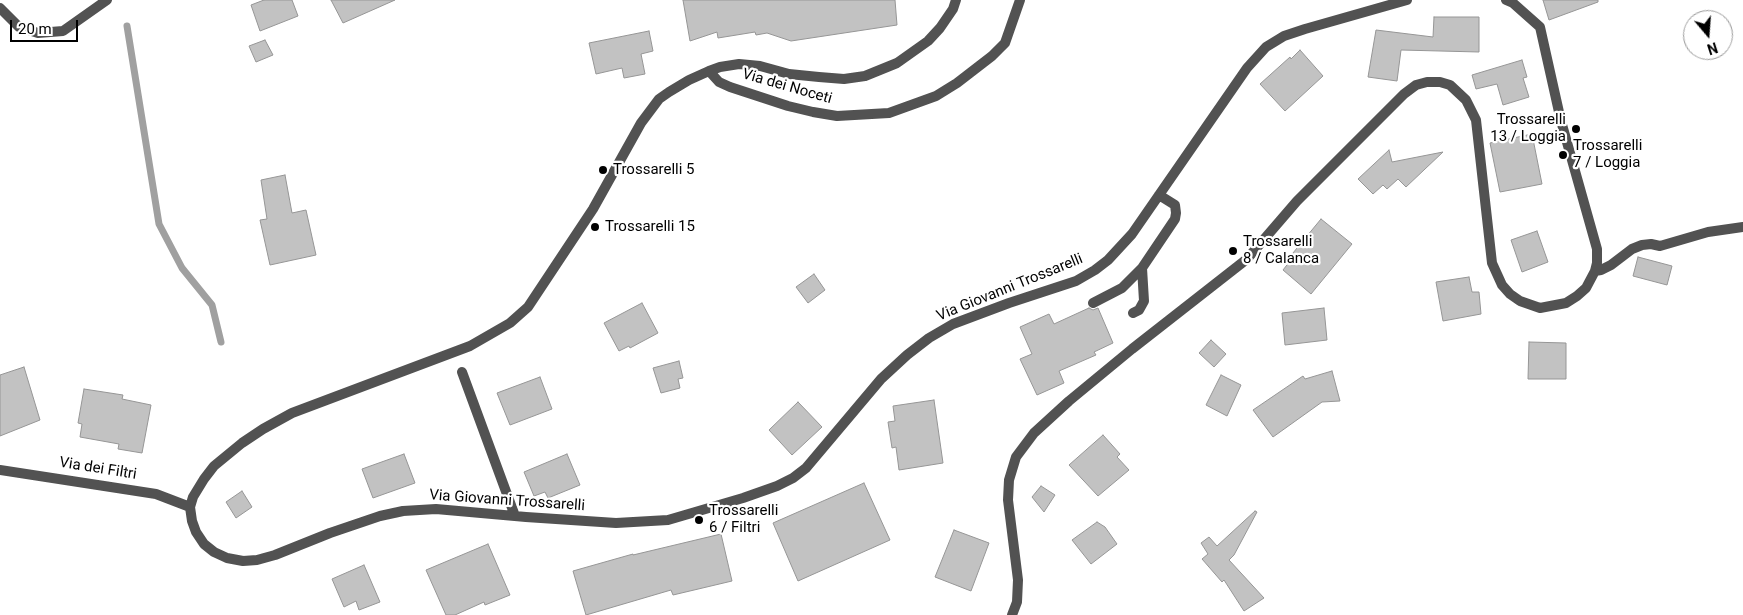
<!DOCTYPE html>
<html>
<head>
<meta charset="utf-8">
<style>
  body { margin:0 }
  #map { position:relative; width:1743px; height:615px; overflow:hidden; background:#fff; font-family:Roboto,sans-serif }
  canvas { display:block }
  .north { position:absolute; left:1683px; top:10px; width:50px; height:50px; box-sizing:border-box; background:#fff; border:1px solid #999; border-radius:50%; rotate:162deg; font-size:14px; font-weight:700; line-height:20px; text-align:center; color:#000 }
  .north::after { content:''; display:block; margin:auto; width:18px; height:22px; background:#000; clip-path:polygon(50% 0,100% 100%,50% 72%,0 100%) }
  .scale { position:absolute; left:10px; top:20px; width:68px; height:22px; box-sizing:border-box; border:2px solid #000; border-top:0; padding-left:6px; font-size:15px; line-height:18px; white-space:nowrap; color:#000; -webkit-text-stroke:4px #fff; paint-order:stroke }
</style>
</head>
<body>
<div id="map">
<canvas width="1743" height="615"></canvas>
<div class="north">N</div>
<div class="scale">20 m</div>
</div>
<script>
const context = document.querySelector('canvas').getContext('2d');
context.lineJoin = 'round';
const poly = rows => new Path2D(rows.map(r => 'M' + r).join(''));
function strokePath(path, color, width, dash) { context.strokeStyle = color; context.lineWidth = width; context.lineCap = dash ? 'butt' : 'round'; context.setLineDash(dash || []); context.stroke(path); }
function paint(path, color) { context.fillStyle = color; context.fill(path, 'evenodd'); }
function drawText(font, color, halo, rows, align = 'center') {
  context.font = font + ' Roboto,sans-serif'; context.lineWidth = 4.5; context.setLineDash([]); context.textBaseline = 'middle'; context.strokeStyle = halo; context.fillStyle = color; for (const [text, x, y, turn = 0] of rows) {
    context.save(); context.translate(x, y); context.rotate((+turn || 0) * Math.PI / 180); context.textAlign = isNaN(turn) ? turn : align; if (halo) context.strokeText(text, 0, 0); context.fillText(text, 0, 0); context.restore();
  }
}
strokePath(poly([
  [127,26,159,224,182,268,212,305,221,342]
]), '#a0a0a0', 7);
const building = poly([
  [264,0,292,0,298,16,260,31,251,5,264,0],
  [331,0,395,0,343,23,331,0],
  [683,0,895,0,897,25,791,41,767,33,756,35,755,32,718,38,717,32,690,41,683,0],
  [1543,0,1598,0,1598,2,1549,20,1543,0],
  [1434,17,1479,17,1479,52,1401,50,1397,81,1368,77,1376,30,1433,37,1434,17],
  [649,31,653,51,641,54,645,74,624,78,622,68,596,74,589,43,649,31],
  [265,40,273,55,256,62,249,46,265,40],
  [1300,50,1323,76,1285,111,1260,84,1290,57,1291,59,1300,50],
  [1522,60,1527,77,1523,78,1529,97,1503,105,1497,84,1476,89,1472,75,1522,60],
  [1532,134,1542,184,1500,192,1490,143,1532,134],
  [1389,150,1392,162,1443,152,1406,187,1398,179,1387,189,1383,185,1373,194,1358,179,1389,150],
  [285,175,292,213,306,210,316,255,270,265,260,220,267,219,261,180,285,175],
  [1321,219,1352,244,1311,294,1283,270,1290,261,1288,259,1321,219],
  [1537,231,1548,262,1522,272,1511,240,1537,231],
  [1638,257,1672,266,1667,285,1633,276,1638,257],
  [814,274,825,290,808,303,796,287,814,274],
  [1469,277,1472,292,1479,292,1481,314,1443,321,1436,282,1469,277],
  [642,303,658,333,630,348,629,346,619,351,604,323,642,303],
  [1089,308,1093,310,1098,308,1113,343,1094,352,1096,355,1059,371,1064,383,1037,395,1020,359,1032,354,1020,327,1049,314,1054,324,1089,308],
  [1324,308,1327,340,1285,345,1282,313,1324,308],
  [1211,340,1226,354,1214,367,1199,353,1211,340],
  [1529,342,1566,343,1566,379,1528,379,1529,342],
  [679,361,683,378,678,379,680,388,661,393,653,368,679,361],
  [24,367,40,420,0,436,0,375,24,367],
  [1332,371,1340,401,1322,402,1273,437,1253,410,1303,376,1305,379,1332,371],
  [1221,375,1241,385,1227,416,1206,405,1221,375],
  [540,377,552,409,510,425,497,393,540,377],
  [84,389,123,395,122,399,151,405,142,453,118,449,119,444,80,437,82,424,78,423,84,389],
  [934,400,943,463,899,470,896,447,892,448,888,422,895,421,893,406,934,400],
  [798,402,822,427,792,455,769,430,798,402],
  [1103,435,1120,454,1117,457,1129,470,1098,496,1069,465,1103,435],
  [404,454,415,483,373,498,362,469,404,454],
  [567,454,580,485,548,498,545,492,534,496,524,472,567,454],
  [864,483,890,540,798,581,773,523,864,483],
  [1041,486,1055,495,1044,512,1032,497,1041,486],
  [242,491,252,507,236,518,226,502,242,491],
  [1255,511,1257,512,1234,555,1229,560,1264,598,1244,611,1224,580,1222,582,1202,559,1208,554,1201,543,1209,537,1217,546,1255,511],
  [1097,522,1105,527,1117,544,1091,564,1072,540,1097,522],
  [954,530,989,543,971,591,935,577,954,530],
  [721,534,732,581,673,595,671,590,586,615,573,571,633,554,633,555,721,534],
  [488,544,510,595,485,605,484,602,455,615,446,615,426,570,488,544],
  [364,565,380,602,359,610,356,601,344,607,332,579,364,565]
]);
paint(building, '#c2c2c2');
strokePath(building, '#969696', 1);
strokePath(poly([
  [956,0,953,9,940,28,928,41,897,63,865,76,844,79,819,77,789,74,760,66,739,64,720,67,709,71,689,80,669,92,659,99,641,123,593,209,528,307,510,323,470,346,292,413,263,429,242,443,214,466,204,479,193,497,190,507,192,521,196,532,204,544,214,552,227,558,243,561,257,560,275,555,330,533,380,516,403,511,436,509,526,517,616,523,668,520,743,498,777,486,793,478,806,468,881,379,907,355,929,338,953,324,1009,303,1076,281,1095,270,1108,260,1132,234,1247,68,1266,47,1284,36,1305,29,1407,0],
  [0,8,19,27,38,33,63,31,107,0],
  [709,71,719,82,730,87,788,106,813,112,837,116,889,113,936,96,957,83,992,56,1005,43,1020,0],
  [1595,271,1601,270,1611,265,1632,249,1642,245,1651,244,1660,246,1708,232,1743,227],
  [1093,303,1122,288,1142,268,1175,219,1176,213,1175,205,1159,195],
  [1133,313,1139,310,1144,301,1142,268],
  [462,372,515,516],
  [0,470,156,494,190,507],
  [1012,615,1017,602,1018,580,1008,500,1009,480,1016,457,1034,433,1069,401,1132,349,1247,259,1297,201,1404,94,1416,85,1427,82,1440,82,1450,85,1466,100,1476,120,1492,263,1502,285,1510,294,1520,301,1540,308,1566,303,1577,296,1586,288,1595,271,1597,263,1597,249,1561,121,1540,27,1513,3,1506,0]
]), '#525252', 10);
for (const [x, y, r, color] of [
  [1576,129,5,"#000"],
  [1563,155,5,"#000"],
  [603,170,5,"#000"],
  [595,227,5,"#000"],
  [1233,251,5,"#000"],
  [699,520,5,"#000"]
]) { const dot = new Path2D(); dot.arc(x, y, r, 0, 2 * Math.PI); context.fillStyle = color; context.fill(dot); strokePath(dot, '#fff', 2); }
drawText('15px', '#000', '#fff', [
  ["Via dei Noceti",787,87,16],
  ["Via Giovanni Trossarelli",1010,288,-22],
  ["Via dei Filtri",98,469,9],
  ["Via Giovanni Trossarelli",507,501,4]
]);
drawText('15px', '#000', '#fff', [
  ["Trossarelli",1566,120,"right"],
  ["13 / Loggia",1566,137,"right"],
  ["Trossarelli",1573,146],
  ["7 / Loggia",1573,163],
  ["Trossarelli 5",613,170],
  ["Trossarelli 15",605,227],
  ["Trossarelli",1243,242],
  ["8 / Calanca",1243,259],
  ["Trossarelli",709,511],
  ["6 / Filtri",709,528]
], 'left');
</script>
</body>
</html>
